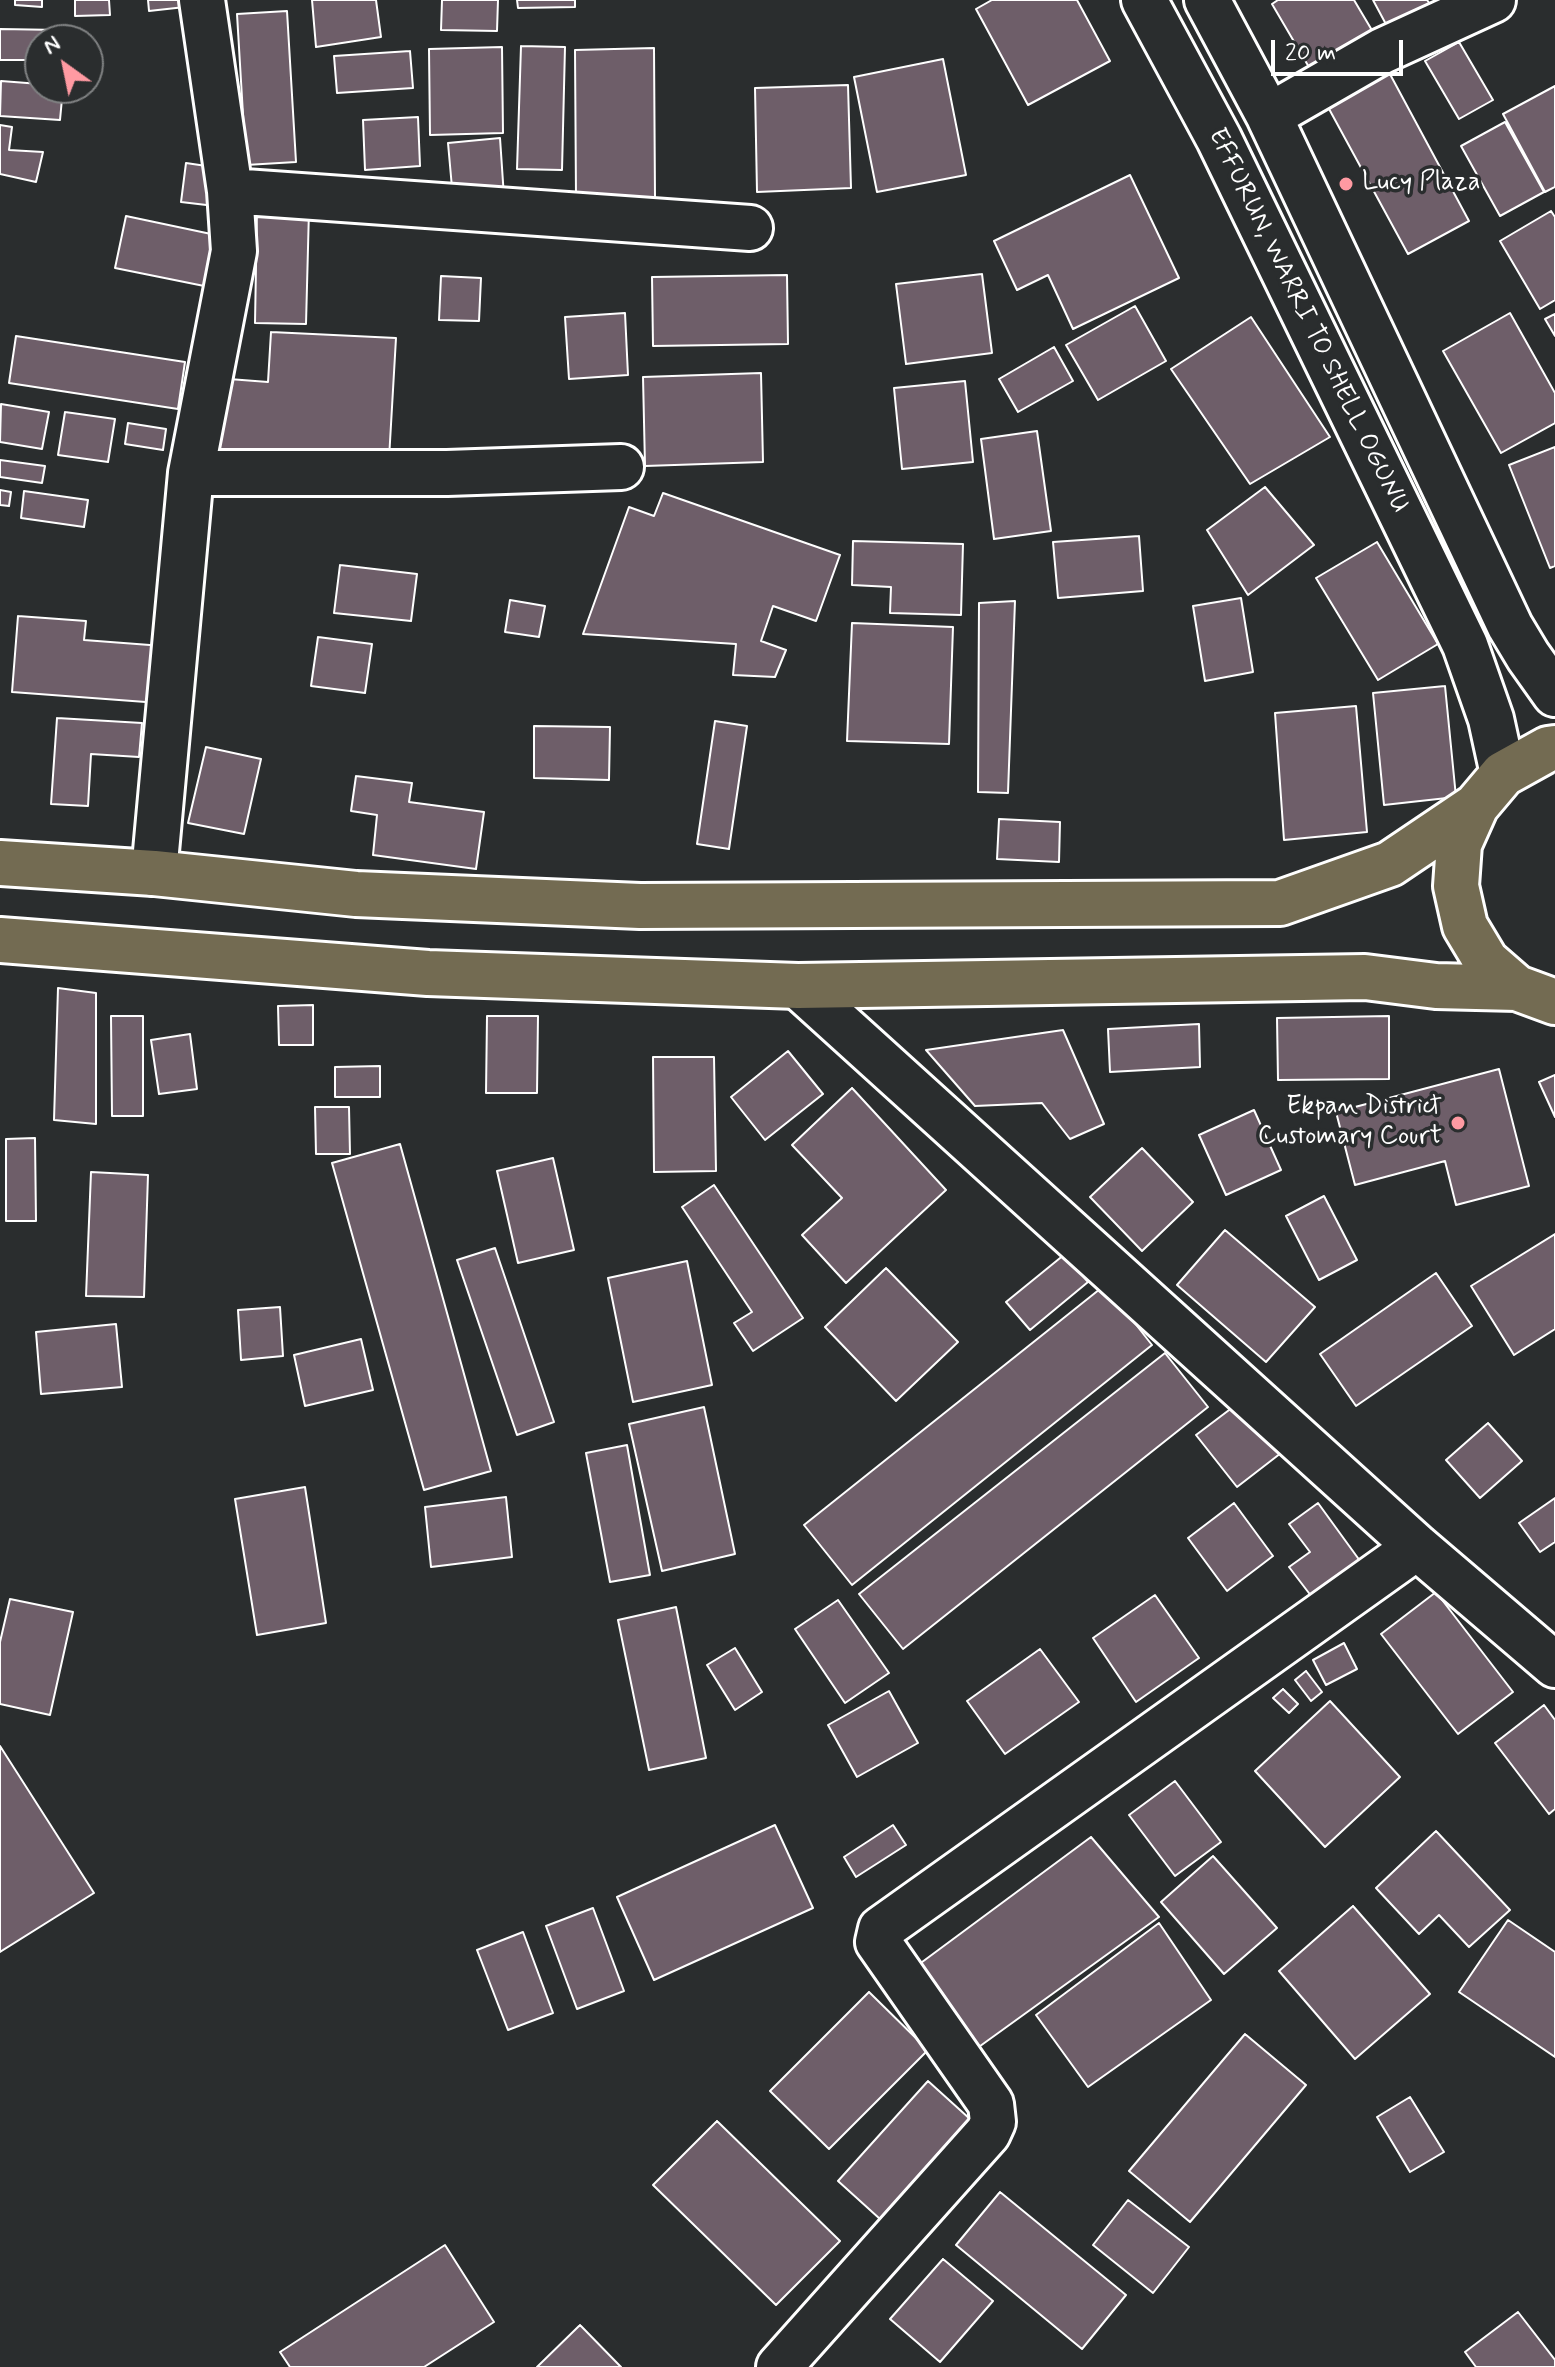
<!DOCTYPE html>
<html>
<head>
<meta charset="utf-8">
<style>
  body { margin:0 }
  #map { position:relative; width:1555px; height:2367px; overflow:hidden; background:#2a2d2e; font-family:Mynerve,sans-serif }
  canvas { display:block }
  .north { position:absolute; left:24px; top:24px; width:80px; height:80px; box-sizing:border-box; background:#2a2d2e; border:2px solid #7f8182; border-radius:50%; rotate:327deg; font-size:22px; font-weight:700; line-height:32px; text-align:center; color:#fff }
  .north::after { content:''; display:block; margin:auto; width:28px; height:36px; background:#ff9aa2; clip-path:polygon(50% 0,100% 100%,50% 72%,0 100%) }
  .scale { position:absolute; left:1271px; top:40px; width:132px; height:36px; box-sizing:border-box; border:4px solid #fff; border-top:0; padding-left:10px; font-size:24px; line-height:28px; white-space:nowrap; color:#fff; -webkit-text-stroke:6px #2a2d2e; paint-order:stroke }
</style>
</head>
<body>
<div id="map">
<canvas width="1555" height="2367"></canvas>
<div class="north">N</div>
<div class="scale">20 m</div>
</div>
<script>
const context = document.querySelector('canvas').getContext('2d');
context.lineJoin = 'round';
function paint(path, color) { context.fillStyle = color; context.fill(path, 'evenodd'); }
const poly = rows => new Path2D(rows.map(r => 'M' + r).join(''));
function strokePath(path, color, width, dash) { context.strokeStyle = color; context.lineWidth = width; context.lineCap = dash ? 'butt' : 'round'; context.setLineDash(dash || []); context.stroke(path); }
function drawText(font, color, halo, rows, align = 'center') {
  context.font = font + ' Mynerve,sans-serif'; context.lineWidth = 7; context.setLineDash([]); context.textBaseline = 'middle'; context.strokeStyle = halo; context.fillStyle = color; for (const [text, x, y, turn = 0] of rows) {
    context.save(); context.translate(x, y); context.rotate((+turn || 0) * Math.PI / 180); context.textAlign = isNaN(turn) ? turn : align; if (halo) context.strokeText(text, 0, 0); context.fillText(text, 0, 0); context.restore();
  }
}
const building = poly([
  [15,0,42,0,42,7,15,5,15,0],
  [75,0,109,0,110,15,75,16,75,0],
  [148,0,185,0,185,7,149,11,148,0],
  [312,0,376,0,381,37,316,47,312,0],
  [442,0,498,0,497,31,441,30,442,0],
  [517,0,575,0,575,7,518,8,517,0],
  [992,0,1077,0,1110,61,1028,105,976,9,992,0],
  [1278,0,1354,0,1376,37,1313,74,1272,4,1278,0],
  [1373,0,1427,0,1430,4,1388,28,1373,0],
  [287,11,296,162,246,165,237,14,287,11],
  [0,29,60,30,60,40,40,40,40,60,0,60,0,29],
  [1459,42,1493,100,1459,119,1425,61,1459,42],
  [521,46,565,47,562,170,517,169,521,46],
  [502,47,503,133,430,135,429,49,502,47],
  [654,48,655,198,576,198,575,50,654,48],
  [410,51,413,88,337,93,334,56,410,51],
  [943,59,966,175,877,192,854,77,943,59],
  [1384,63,1469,221,1408,254,1322,96,1384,63],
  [1,81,40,84,40,88,63,88,60,120,0,116,1,81],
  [848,85,851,188,757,192,755,88,848,85],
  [1555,86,1555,187,1545,192,1503,114,1555,86],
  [418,117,420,166,365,170,363,120,418,117],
  [1505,122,1544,192,1500,216,1461,146,1505,122],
  [0,125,12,127,9,150,43,152,36,182,0,174,0,125],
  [500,138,504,197,453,199,448,143,500,138],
  [186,163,220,168,215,206,181,202,186,163],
  [1130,175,1179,278,1073,329,1048,275,1017,290,994,241,1130,175],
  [257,209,309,210,306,324,255,323,257,209],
  [1551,211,1555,217,1555,300,1540,309,1500,241,1551,211],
  [126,216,230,238,219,289,115,268,126,216],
  [982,274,992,353,906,364,896,284,982,274],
  [787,275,788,344,653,346,652,277,787,275],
  [441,276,481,278,479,321,439,320,441,276],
  [1135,306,1166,361,1098,400,1066,345,1135,306],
  [625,313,628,375,569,379,565,317,625,313],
  [1510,313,1555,393,1555,423,1501,453,1443,351,1510,313],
  [1555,314,1555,336,1545,319,1555,314],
  [1251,317,1330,437,1250,484,1171,369,1251,317],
  [271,332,396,338,389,459,213,450,216,378,268,382,271,332],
  [16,336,185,362,178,409,9,383,16,336],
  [1054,347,1073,381,1018,412,999,379,1054,347],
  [761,373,763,462,645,466,643,377,761,373],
  [965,381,973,462,902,469,894,388,965,381],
  [1,404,49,412,42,449,0,442,1,404],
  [65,412,115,419,108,462,58,455,65,412],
  [128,423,166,429,163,450,125,444,128,423],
  [1037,431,1051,531,994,539,981,439,1037,431],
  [1555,447,1555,566,1550,568,1509,465,1555,447],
  [0,460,45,466,42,483,0,477,0,460],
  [1265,487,1314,545,1248,595,1207,530,1265,487],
  [0,490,11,492,9,506,0,505,0,490],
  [24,491,88,500,84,527,21,518,24,491],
  [663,493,840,555,816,621,773,606,761,641,786,650,775,677,733,675,736,644,583,634,629,507,654,516,663,493],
  [1139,536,1143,591,1058,598,1053,542,1139,536],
  [853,541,963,544,961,615,890,613,891,587,852,585,853,541],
  [1377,542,1438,644,1378,680,1316,578,1377,542],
  [340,565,417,574,411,621,334,613,340,565],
  [1241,598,1253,672,1205,681,1193,606,1241,598],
  [510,600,545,606,539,637,505,632,510,600],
  [1015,601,1008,793,978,792,979,603,1015,601],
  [18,616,86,621,84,640,163,646,159,703,12,692,18,616],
  [852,623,953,627,949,744,847,741,852,623],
  [318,637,372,644,365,693,311,686,318,637],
  [1445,686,1456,797,1384,805,1373,693,1445,686],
  [1356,706,1367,832,1284,840,1275,713,1356,706],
  [57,718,142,723,139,757,91,754,88,806,51,804,57,718],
  [715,721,747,726,729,849,697,844,715,721],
  [534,726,610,727,609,780,534,778,534,726],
  [206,747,261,759,244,834,188,823,206,747],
  [356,776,412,783,409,802,484,812,476,869,373,855,377,815,351,811,356,776],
  [999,819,1060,822,1059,862,997,859,999,819],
  [58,988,96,993,96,1124,54,1120,58,988],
  [313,1005,313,1045,279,1045,278,1006,313,1005],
  [111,1016,143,1016,143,1116,112,1116,111,1016],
  [487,1016,538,1016,537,1093,486,1093,487,1016],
  [1389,1016,1389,1079,1278,1080,1277,1018,1389,1016],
  [1199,1024,1200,1067,1110,1072,1108,1029,1199,1024],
  [1063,1030,1104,1124,1070,1139,1042,1103,975,1106,926,1050,1063,1030],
  [190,1034,197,1089,159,1094,151,1040,190,1034],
  [788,1051,823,1094,765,1140,731,1097,788,1051],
  [653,1057,714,1057,716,1171,654,1172,653,1057],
  [380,1066,380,1097,335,1097,335,1067,380,1066],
  [1499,1069,1529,1186,1456,1205,1445,1161,1355,1185,1336,1112,1499,1069],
  [1555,1075,1555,1117,1539,1082,1555,1075],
  [852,1088,946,1190,846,1283,802,1235,842,1198,792,1145,852,1088],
  [315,1107,349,1107,350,1154,316,1154,315,1107],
  [1254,1110,1281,1170,1226,1195,1199,1135,1254,1110],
  [35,1138,36,1221,6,1221,6,1139,35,1138],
  [400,1144,491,1471,424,1490,332,1163,400,1144],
  [1142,1148,1193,1202,1142,1251,1090,1197,1142,1148],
  [553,1158,574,1250,518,1263,497,1171,553,1158],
  [91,1172,148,1175,144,1297,86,1296,91,1172],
  [714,1185,803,1318,753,1351,734,1323,752,1312,682,1207,714,1185],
  [1324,1196,1357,1260,1319,1280,1286,1216,1324,1196],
  [1225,1230,1315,1307,1266,1362,1177,1285,1225,1230],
  [1555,1234,1555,1329,1514,1355,1471,1286,1555,1234],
  [495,1248,554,1422,517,1435,457,1260,495,1248],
  [1065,1254,1088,1282,1030,1330,1006,1302,1065,1254],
  [687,1261,712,1385,633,1402,608,1278,687,1261],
  [886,1268,958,1342,896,1401,825,1327,886,1268],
  [1436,1273,1472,1326,1356,1406,1320,1354,1436,1273],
  [1105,1285,1152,1345,852,1585,804,1525,1105,1285],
  [280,1307,283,1356,241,1360,238,1310,280,1307],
  [116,1324,122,1387,41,1394,36,1332,116,1324],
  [361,1339,373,1390,305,1406,294,1355,361,1339],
  [1165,1353,1208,1407,903,1649,859,1594,1165,1353],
  [1241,1401,1281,1453,1237,1487,1196,1435,1241,1401],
  [704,1407,735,1554,662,1571,629,1424,704,1407],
  [1488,1423,1522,1461,1480,1498,1446,1460,1488,1423],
  [627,1445,650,1575,610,1582,586,1453,627,1445],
  [305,1487,326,1623,257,1635,235,1499,305,1487],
  [506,1497,512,1557,431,1567,425,1507,506,1497],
  [1555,1498,1555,1542,1540,1552,1519,1523,1555,1498],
  [1234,1503,1273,1556,1227,1591,1188,1538,1234,1503],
  [1318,1503,1363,1565,1315,1601,1289,1567,1310,1552,1289,1524,1318,1503],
  [1436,1592,1513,1692,1458,1734,1381,1634,1436,1592],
  [1155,1595,1199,1658,1136,1702,1093,1638,1155,1595],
  [10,1599,73,1612,50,1715,0,1704,0,1642,10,1599],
  [838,1600,889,1673,845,1703,795,1629,838,1600],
  [676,1607,706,1758,649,1770,618,1620,676,1607],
  [1344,1643,1357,1669,1326,1685,1313,1660,1344,1643],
  [735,1648,762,1692,735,1710,707,1665,735,1648],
  [1040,1649,1079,1702,1005,1754,967,1701,1040,1649],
  [1306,1671,1322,1692,1311,1701,1295,1680,1306,1671],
  [1283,1689,1298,1704,1289,1713,1273,1698,1283,1689],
  [889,1691,918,1743,857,1777,828,1725,889,1691],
  [1330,1701,1400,1777,1325,1847,1255,1771,1330,1701],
  [1544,1705,1555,1720,1555,1809,1549,1814,1495,1743,1544,1705],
  [0,1746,94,1893,0,1952,0,1746],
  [1175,1781,1221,1842,1175,1876,1129,1815,1175,1781],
  [775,1825,813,1908,654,1980,617,1897,775,1825],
  [893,1825,906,1845,856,1877,844,1857,893,1825],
  [1436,1831,1510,1910,1469,1947,1439,1915,1419,1934,1376,1888,1436,1831],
  [1091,1837,1159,1917,976,2049,914,1968,1091,1837],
  [1213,1856,1277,1928,1224,1974,1161,1902,1213,1856],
  [1353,1906,1430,1994,1355,2059,1279,1971,1353,1906],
  [593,1908,624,1991,577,2009,546,1926,593,1908],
  [1508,1920,1555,1952,1555,2057,1459,1992,1508,1920],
  [1159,1923,1211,2000,1088,2087,1036,2015,1159,1923],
  [523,1932,553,2013,508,2030,477,1950,523,1932],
  [869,1992,928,2050,829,2149,770,2091,869,1992],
  [1245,2034,1306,2085,1190,2222,1129,2171,1245,2034],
  [928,2081,970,2119,880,2219,838,2181,928,2081],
  [1410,2097,1444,2152,1410,2172,1377,2117,1410,2097],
  [717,2121,840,2241,776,2305,653,2185,717,2121],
  [1000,2192,1126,2295,1082,2349,956,2245,1000,2192],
  [1128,2200,1189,2247,1153,2293,1093,2245,1128,2200],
  [445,2245,494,2322,424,2367,290,2367,280,2352,445,2245],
  [943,2259,993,2301,940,2362,890,2319,943,2259],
  [1518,2312,1555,2360,1555,2367,1476,2367,1465,2352,1518,2312],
  [580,2325,621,2367,537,2367,580,2325]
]);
paint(building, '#6e5e69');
strokePath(building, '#fff', 2);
const minor = poly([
  [1144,0,1219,139,1465,645,1491,719,1503,774],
  [1207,0,1269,116,1510,626,1528,656,1555,694],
  [1269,116,1382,51,1493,0],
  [230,191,750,228],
  [191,473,447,473,621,467],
  [154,873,191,473,234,251,230,191,202,0],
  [798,986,1417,1547,1555,1665],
  [779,2367,988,2133,993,2122,991,2104,878,1942,881,1929,1417,1547]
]);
const major = poly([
  [1476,806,1459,844,1456,886,1465,926,1486,961,1517,988,1555,1002],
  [0,863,154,873,356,894,640,906,1280,903,1390,864,1476,806,1503,774,1548,749,1555,748],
  [0,940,428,973,798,986,1365,977,1436,986,1517,988]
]);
strokePath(minor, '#fff', 50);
strokePath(major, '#fff', 50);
strokePath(minor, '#2a2d2e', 44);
strokePath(major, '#736b52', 44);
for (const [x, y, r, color] of [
  [1346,184,8,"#ff9aa2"],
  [1458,1123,8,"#ff9aa2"]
]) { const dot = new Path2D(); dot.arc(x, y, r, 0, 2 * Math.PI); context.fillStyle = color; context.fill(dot); strokePath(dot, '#2a2d2e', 3); }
drawText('26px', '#fff', '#2a2d2e', [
  ["Lucy Plaza",1362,184],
  ["Ekpan District",1442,1108,"right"],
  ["Customary Court",1442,1138,"right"]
], 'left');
drawText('26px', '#fff', '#2a2d2e', [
  ["EFFURUN, WARRI TO SHELL OGUNU",1307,321,64]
]);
</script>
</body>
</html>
